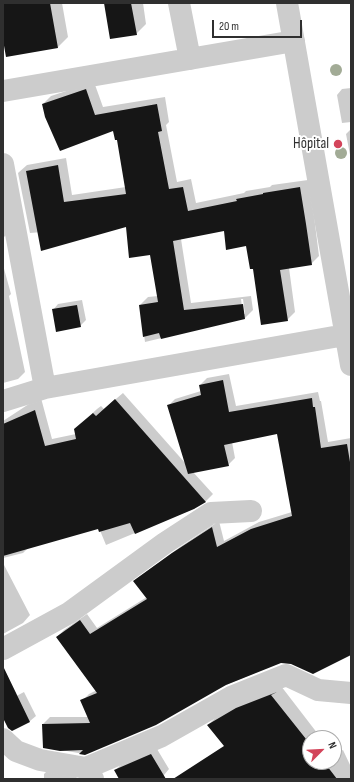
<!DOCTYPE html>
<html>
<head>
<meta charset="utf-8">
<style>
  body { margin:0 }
  #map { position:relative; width:354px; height:782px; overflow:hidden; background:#fff; font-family:"Sofia Sans Condensed",sans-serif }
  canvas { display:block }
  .frame { position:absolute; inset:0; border:4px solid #2f2f2f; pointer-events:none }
  .north { position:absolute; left:302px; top:730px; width:40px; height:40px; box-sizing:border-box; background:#fff; border:1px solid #acacac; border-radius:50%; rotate:66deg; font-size:11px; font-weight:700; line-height:16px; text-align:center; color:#2f2f2f }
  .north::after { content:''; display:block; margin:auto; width:14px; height:18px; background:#d3445a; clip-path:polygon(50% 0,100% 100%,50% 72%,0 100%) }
  .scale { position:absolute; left:212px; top:20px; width:90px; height:18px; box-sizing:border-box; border:2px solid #2f2f2f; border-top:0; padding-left:5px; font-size:12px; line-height:14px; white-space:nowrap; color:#2f2f2f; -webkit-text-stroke:3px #fff; paint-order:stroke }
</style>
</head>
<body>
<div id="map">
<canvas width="354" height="782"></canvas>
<div class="frame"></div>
<div class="north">N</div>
<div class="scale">20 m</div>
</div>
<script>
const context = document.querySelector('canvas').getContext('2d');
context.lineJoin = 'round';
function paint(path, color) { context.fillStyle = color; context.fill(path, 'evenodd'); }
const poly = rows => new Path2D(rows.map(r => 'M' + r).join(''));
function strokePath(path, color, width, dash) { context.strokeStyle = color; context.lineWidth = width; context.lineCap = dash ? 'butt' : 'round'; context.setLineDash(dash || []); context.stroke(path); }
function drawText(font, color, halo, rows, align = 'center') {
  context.font = font + ' "Sofia Sans Condensed",sans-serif'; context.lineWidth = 4; context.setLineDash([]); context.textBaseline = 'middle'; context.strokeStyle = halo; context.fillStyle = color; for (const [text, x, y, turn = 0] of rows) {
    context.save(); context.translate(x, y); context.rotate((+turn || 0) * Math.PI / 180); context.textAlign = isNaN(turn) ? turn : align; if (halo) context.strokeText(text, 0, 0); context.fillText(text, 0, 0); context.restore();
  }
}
paint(poly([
  [3,3,62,3,68,37,58,47,3,34],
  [105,3,143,3,146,24,136,34],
  [94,82,103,107,165,97,169,122,166,125,177,182,191,179,196,203,244,193,246,191,270,187,272,185,308,180,314,216,319,256,311,264,289,268,295,312,287,320,253,268,247,245,224,230,181,239,191,303,251,296,253,310,245,318,145,342,140,305,148,297,158,296,151,253,126,225,30,233,18,173,27,165,66,158,72,195,126,187,118,138,114,130,43,104,51,96],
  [241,299,243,299,245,314,243,314],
  [351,88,351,122,342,123,337,95,342,89],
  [351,129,351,160,346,134],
  [3,199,9,232,3,238],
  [3,265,11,294,9,296,25,372,18,379,3,383],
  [82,300,86,320,80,326,53,310,58,304],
  [229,374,236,406,318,392,320,401,321,401,328,442,351,438,351,654,291,663,281,662,226,685,84,754,44,747,43,724,50,717,88,717,82,701,89,694,97,690,57,637,64,630,87,614,97,628,147,597,135,582,142,575,180,547,219,521,224,541,259,522,292,512,278,432,232,442,235,458,228,465,193,472,213,494,206,501,193,509,106,545,99,528,28,548,23,553,3,558,3,421,35,400,41,398,52,439,76,434,81,424,97,409,101,406,104,409,123,393,186,464,168,406,175,399,201,391,200,385,207,378],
  [3,563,30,615,23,623,3,634],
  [281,686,321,738,310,738,310,762,334,762,334,754,343,750,351,767,351,779,199,779,237,731,208,725,217,716,247,699],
  [24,692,36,716,30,721,12,730,3,716,3,703],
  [157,749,169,769,164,775,156,779,120,779,115,770,121,765],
  [53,765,67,767,78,779,44,779,44,774]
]), '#0003');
paint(poly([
  [3,3,50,3,58,48,6,57,3,40],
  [104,3,131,3,137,35,110,39],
  [86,89,95,115,157,104,162,131,158,132,169,189,183,187,188,211,237,201,236,199,263,194,263,193,300,187,306,224,312,265,280,270,288,321,261,325,253,269,250,269,246,246,226,250,224,231,173,241,184,310,243,304,245,319,161,339,159,333,143,337,139,305,158,302,150,255,129,258,126,227,41,251,26,171,58,165,64,202,126,194,117,140,115,140,113,131,60,151,45,117,42,104],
  [77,305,81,327,56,332,52,309],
  [223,380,229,412,312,398,313,407,315,407,321,448,347,444,351,468,351,655,313,674,291,664,281,663,226,685,156,725,85,755,79,754,83,750,60,751,43,748,42,724,90,723,80,700,97,693,56,637,80,620,90,634,147,599,133,581,172,553,212,527,217,547,251,529,292,516,277,434,224,445,229,466,188,474,167,405,201,395,199,385],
  [115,399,206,502,194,509,135,534,130,523,99,532,98,529,3,556,3,424,35,410,45,446,76,439,74,429,93,413,96,416],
  [3,666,30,722,12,731,8,728,3,718],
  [277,692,271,695,310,744,310,762,324,762,337,779,173,779,224,746,207,725,236,708],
  [151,754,166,779,119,779,114,770]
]), '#161616');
strokePath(poly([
  [179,3,190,59],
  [287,3,351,365],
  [3,91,294,41],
  [3,164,45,388],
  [3,401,45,388,345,335],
  [3,649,69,613,165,543,211,513,251,511],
  [3,739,16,751,40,760,86,768,93,779],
  [86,768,162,736,231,697,286,675,318,690,351,693]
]), '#ccc', 22);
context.fillStyle = '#a2ab96';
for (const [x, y] of [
  [336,70],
  [341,153]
]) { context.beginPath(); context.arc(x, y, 6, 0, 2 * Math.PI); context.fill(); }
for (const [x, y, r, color] of [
  [338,144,5,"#d3445a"]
]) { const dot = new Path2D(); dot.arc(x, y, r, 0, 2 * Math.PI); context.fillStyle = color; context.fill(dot); strokePath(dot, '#fff', 1.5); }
drawText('15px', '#2f2f2f', '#fff', [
  ["Hôpital",329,144]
], 'right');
</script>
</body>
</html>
